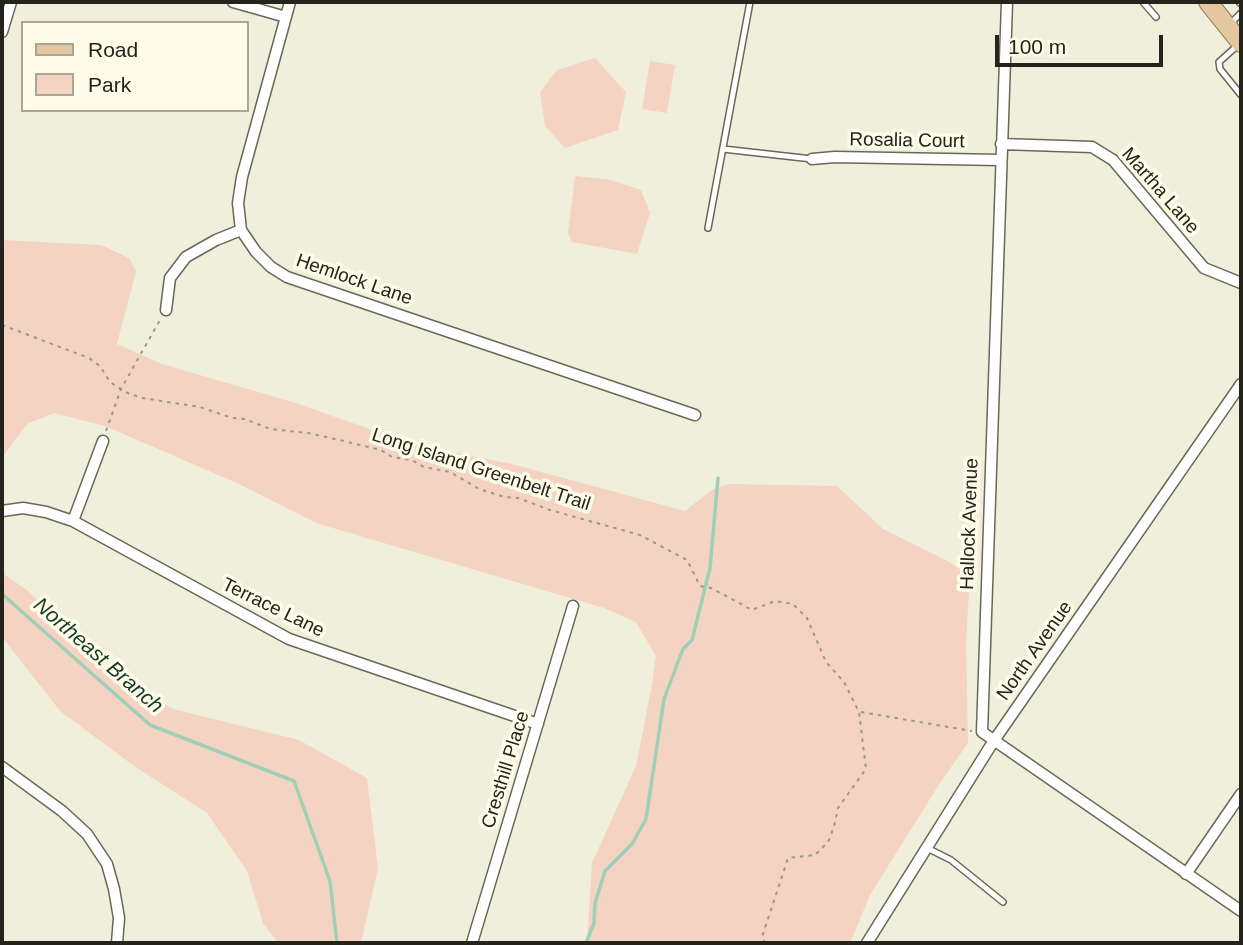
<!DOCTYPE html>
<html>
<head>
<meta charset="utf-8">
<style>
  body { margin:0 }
  #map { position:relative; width:1243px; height:945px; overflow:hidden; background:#f0efdc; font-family:Arial,sans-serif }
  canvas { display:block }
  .frame { position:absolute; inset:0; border:4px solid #24241d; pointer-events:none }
  .legend { position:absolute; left:21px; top:21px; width:228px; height:91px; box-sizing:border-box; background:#fefce9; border:2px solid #a7a697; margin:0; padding:9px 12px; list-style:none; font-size:21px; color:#24241d }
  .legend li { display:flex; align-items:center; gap:14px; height:35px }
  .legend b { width:35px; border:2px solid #a7a697 }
  .scale { position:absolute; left:995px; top:35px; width:168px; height:32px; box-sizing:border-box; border:4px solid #24241d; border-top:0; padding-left:9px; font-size:21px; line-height:24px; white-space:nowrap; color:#24241d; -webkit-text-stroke:5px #fefce9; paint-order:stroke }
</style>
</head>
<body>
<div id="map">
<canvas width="1243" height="945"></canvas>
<div class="frame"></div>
<ul class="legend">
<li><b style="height:9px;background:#e3c7a0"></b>Road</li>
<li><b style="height:19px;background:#f5d3c3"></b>Park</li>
</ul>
<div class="scale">100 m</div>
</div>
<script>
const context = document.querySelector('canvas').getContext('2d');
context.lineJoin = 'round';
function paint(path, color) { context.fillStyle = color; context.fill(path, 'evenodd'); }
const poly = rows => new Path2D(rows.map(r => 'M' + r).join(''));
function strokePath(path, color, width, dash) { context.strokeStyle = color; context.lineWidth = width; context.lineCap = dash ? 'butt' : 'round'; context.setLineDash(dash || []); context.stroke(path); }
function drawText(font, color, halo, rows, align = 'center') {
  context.font = font + ' Arial,sans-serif'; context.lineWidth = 7; context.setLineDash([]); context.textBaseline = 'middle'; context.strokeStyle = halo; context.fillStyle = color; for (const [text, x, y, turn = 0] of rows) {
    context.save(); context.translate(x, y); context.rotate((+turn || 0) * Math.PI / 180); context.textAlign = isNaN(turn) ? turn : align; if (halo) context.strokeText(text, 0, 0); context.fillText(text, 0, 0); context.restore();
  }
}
paint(poly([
  [595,58,626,92,618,130,565,148,545,126,540,92,557,70],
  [650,61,675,65,667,113,642,109],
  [575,176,611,180,641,190,650,213,637,254,572,242,568,232],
  [2,240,101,245,129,258,136,271,117,344,162,364,296,403,412,444,512,464,685,511,713,489,729,484,837,486,883,529,946,560,970,576,966,642,968,743,940,783,870,895,850,943,587,943,592,863,636,766,651,690,656,656,636,622,604,608,316,523,239,484,105,426,54,413,27,424,2,458],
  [2,573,27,590,108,670,173,709,299,740,367,778,378,868,361,943,278,943,263,923,247,871,207,813,134,766,60,711,2,637]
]), '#f5d3c3');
strokePath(poly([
  [2,594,150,725,294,781,330,881,337,943],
  [586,943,594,923,595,903,605,871,632,844,646,819,664,699,683,649,692,640,710,568,718,478]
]), '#9fd0b5', 3.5);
const service = poly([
  [1143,2,1156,17],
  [1239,2,1241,4],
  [1230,24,1241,13],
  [1238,45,1219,62,1220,69,1241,95],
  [723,149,812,159],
  [708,228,750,2],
  [927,848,951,860,1003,902]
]);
const minor = poly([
  [233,2,286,17],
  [290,2,242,177,238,203,241,230,256,252,271,267,287,277,695,415],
  [1007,2,982,732,1241,911],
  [2,32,11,2],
  [1001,144,1092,147,1113,160,1204,268,1241,283],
  [812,159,835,157,1000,160],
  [166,310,170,278,186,257,216,240,241,230],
  [2,511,23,508,46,512,73,521,289,639,538,724],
  [73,521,103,441],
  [2,767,62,811,87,834,107,864,114,889,119,918,117,943],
  [1186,874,1241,794],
  [472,943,573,606],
  [867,943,993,742,1241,384]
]);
const primary = poly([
  [1208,2,1241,43]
]);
strokePath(service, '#696857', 8);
strokePath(minor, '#696857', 13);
strokePath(primary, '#947549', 20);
strokePath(poly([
  [2,325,89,358,100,366,110,382,125,392,142,398,200,407,232,418,245,419,270,429,308,433,348,442,381,450,392,457,412,460,424,467,450,472,479,489,505,497,518,498,550,510,640,535,687,560,700,586,711,588,752,610,775,601,793,604,807,618,826,662,844,682,859,712,866,769,838,808,834,827,828,842,815,855,788,858,762,937,765,943],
  [106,431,121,389,160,320],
  [861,712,972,731]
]), '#9a998b', 2, [3.5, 5]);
strokePath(service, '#fff', 5);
strokePath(minor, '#fff', 10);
strokePath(primary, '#e3c7a0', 18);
drawText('19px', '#24241d', '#fefce9', [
  ["Rosalia Court",907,141,1],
  ["Martha Lane",1160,191,49],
  ["Hemlock Lane",354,280,19],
  ["Long Island Greenbelt Trail",481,470,18],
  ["Hallock Avenue",970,524,-88],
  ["Terrace Lane",273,608,26],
  ["North Avenue",1035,651,-55],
  ["Cresthill Place",506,770,-73]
]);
drawText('italic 21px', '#133b29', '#fefce9', [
  ["Northeast Branch",98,656,41]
]);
</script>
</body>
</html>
